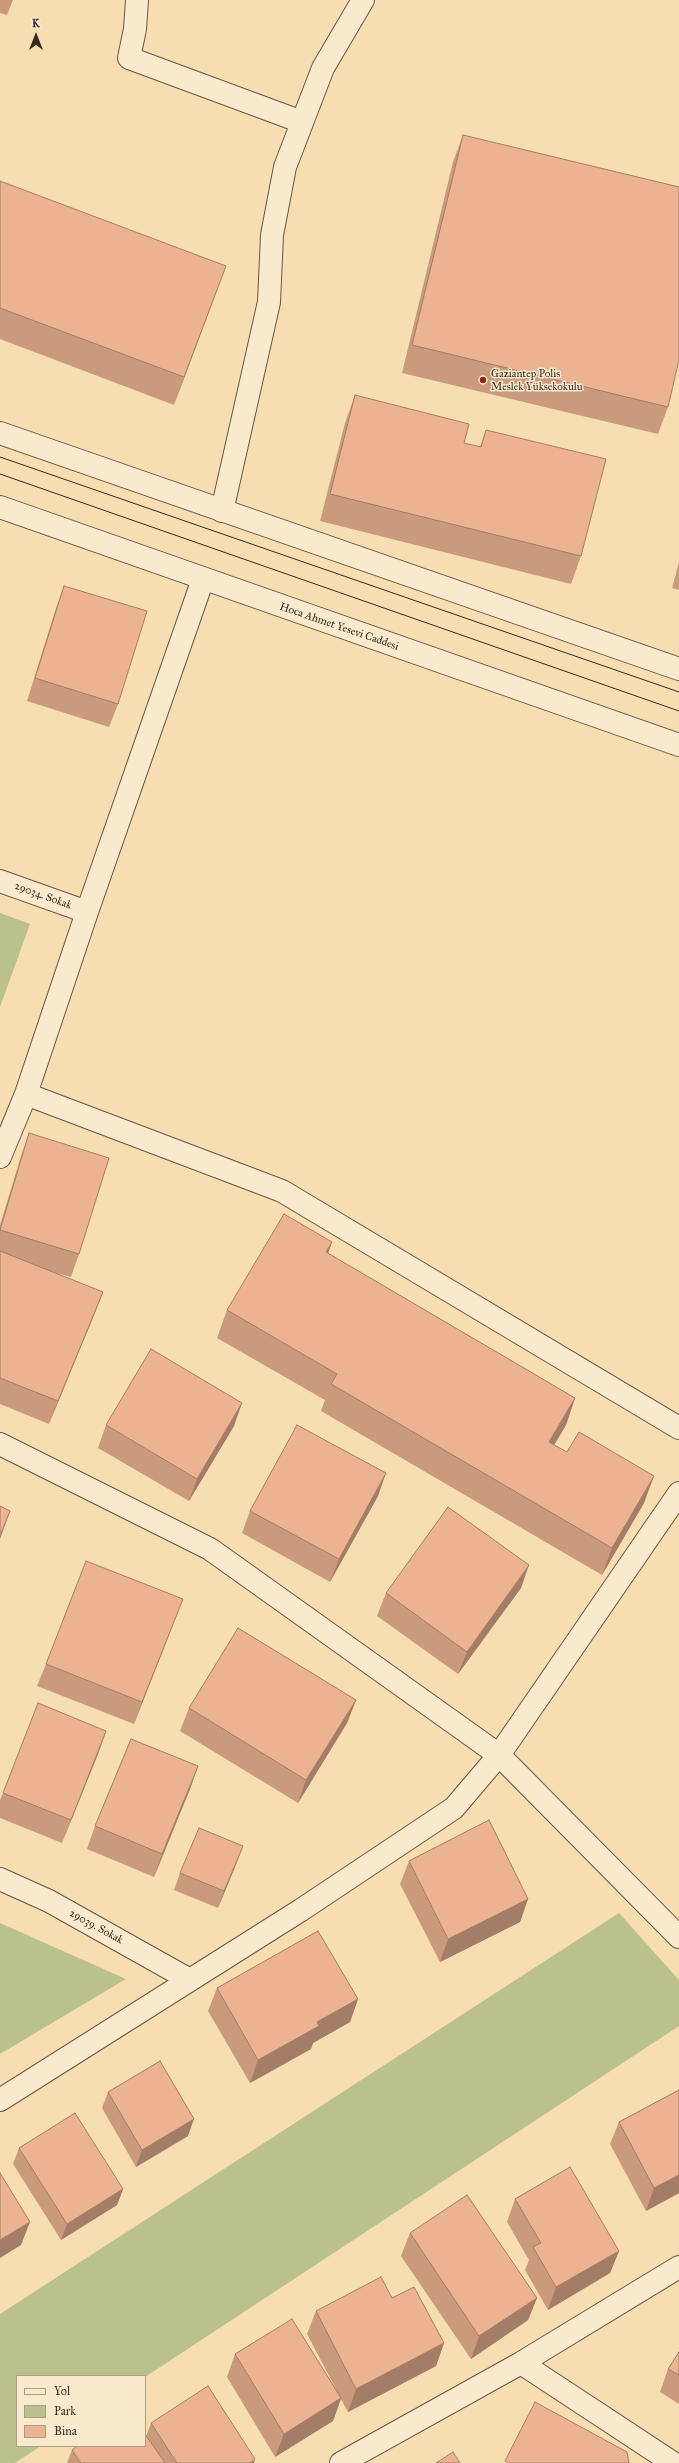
<!DOCTYPE html>
<html>
<head>
<meta charset="utf-8">
<style>
  body { margin:0 }
  #map { position:relative; width:679px; height:2463px; overflow:hidden; background:#f6deb2; font-family:"IM FELL Great Primer",serif }
  canvas { display:block }
  .legend { position:absolute; left:16px; top:2375px; width:130px; height:72px; box-sizing:border-box; background:#f9eacd; border:1px solid #ab9d88; margin:0; padding:5px 7px; list-style:none; font-size:12px; color:#362a20 }
  .legend li { display:flex; align-items:center; gap:8px; height:20px }
  .legend b { width:20px; border:1px solid #ab9d88 }
  .north { position:absolute; left:16px; top:16px; width:40px; height:40px; -webkit-text-stroke:3px #f9eacd; paint-order:stroke; rotate:0deg; font-size:11px; font-weight:700; line-height:16px; text-align:center; color:#362a20 }
  .north::after { content:''; display:block; margin:auto; width:14px; height:18px; background:#362a20; clip-path:polygon(50% 0,100% 100%,50% 72%,0 100%) }
</style>
</head>
<body>
<div id="map">
<canvas width="679" height="2463"></canvas>
<ul class="legend">
<li><b style="height:5px;background:#f9eacd"></b>Yol</li>
<li><b style="height:11px;background:#bbc18d"></b>Park</li>
<li><b style="height:11px;background:#ebb391"></b>Bina</li>
</ul>
<div class="north">K</div>
</div>
<script>
const context = document.querySelector('canvas').getContext('2d');
context.lineJoin = 'round';
function paint(path, color) { context.fillStyle = color; context.fill(path, 'evenodd'); }
const poly = rows => new Path2D(rows.map(r => 'M' + r).join(''));
function strokePath(path, color, width, dash) { context.strokeStyle = color; context.lineWidth = width; context.lineCap = dash ? 'butt' : 'round'; context.setLineDash(dash || []); context.stroke(path); }
function drawText(font, color, halo, rows, align = 'center') {
  context.font = font + ' "IM FELL Great Primer",serif'; context.lineWidth = 3; context.setLineDash([]); context.textBaseline = 'middle'; context.strokeStyle = halo; context.fillStyle = color; for (const [text, x, y, turn = 0] of rows) {
    context.save(); context.translate(x, y); context.rotate((+turn || 0) * Math.PI / 180); context.textAlign = isNaN(turn) ? turn : align; if (halo) context.strokeText(text, 0, 0); context.fillText(text, 0, 0); context.restore();
  }
}
paint(poly([
  [0,913,30,924,0,1007],
  [619,1913,679,1980,679,2026,145,2377,17,2376,17,2446,41,2446,15,2463,0,2463,0,2314],
  [0,1923,126,1979,0,2054]
]), '#bbc18d');
const minor = poly([
  [137,0,135,29,129,58,302,122],
  [222,511,269,302,272,235,285,167,323,68,363,0],
  [0,881,87,912],
  [26,1094,282,1191,679,1428],
  [0,1157,26,1094,87,912,203,579],
  [0,1444,210,1549,499,1755,679,1937],
  [0,1879,49,1901,190,1980],
  [0,2100,301,1910,454,1808,499,1755,679,1493],
  [521,2363,673,2463],
  [341,2463,521,2363,679,2267]
]);
const tertiary = poly([
  [0,433,679,669],
  [0,507,679,745]
]);
strokePath(minor, '#665744', 24);
strokePath(tertiary, '#665744', 24);
strokePath(minor, '#f9eacd', 22);
strokePath(tertiary, '#f9eacd', 22);
strokePath(poly([
  [0,457,679,692],
  [0,474,679,711]
]), '#362a20', 1);
paint(poly([
  [0,0,13,0,7,15,0,13],
  [463,135,668,407,658,434,402,373,453,162],
  [0,181,216,293,174,405,0,339],
  [355,395,464,443,480,447,486,430,581,556,571,584,320,521,345,423],
  [679,562,679,590,672,588],
  [64,586,118,704,109,727,27,701,56,608],
  [29,1133,79,1254,71,1277,49,1271,103,1292,94,1315,49,1424,0,1404,0,1225,21,1156],
  [332,1242,328,1254,575,1398,566,1425,554,1445,644,1503,602,1575,321,1411,325,1400,217,1338,227,1310],
  [106,1425,234,1426,189,1501,98,1448],
  [378,1496,330,1582,242,1533,250,1511],
  [521,1588,458,1674,377,1616,386,1593],
  [174,1622,134,1724,37,1686,46,1664],
  [356,1700,347,1723,298,1803,180,1731,189,1708],
  [106,1731,98,1754,62,1843,0,1818,0,1800,3,1793],
  [198,1766,190,1789,154,1877,87,1849,95,1826],
  [409,1861,528,1899,520,1922,440,1962,400,1884],
  [237,1862,218,1908,174,1890,180,1873],
  [217,1988,358,1999,350,2022,313,2043,311,2049,250,2083,208,2011],
  [679,2090,679,2193,646,2211,610,2144,619,2122],
  [108,2092,188,2136,136,2167,102,2108],
  [19,2148,123,2189,117,2205,61,2240,13,2164],
  [515,2199,619,2251,610,2273,548,2310,525,2270,529,2260,507,2222],
  [410,2233,537,2298,528,2320,471,2359,401,2256],
  [392,2298,444,2343,436,2366,348,2412,341,2399,333,2421,275,2457,227,2377,235,2354,338,2393,307,2334,316,2311],
  [679,2352,679,2404,660,2392,668,2369],
  [151,2423,254,2463,67,2463,72,2450,146,2436]
]), '#ca9a7d');
paint(poly([
  [226,266,216,293,174,405,184,377],
  [332,1242,322,1269,326,1252],
  [103,1292,94,1315,49,1424,58,1401],
  [575,1398,566,1425,539,1470,549,1442],
  [242,1403,234,1426,189,1501,197,1479],
  [386,1473,378,1496,330,1582,339,1559],
  [654,1476,644,1503,602,1575,612,1548],
  [10,1511,0,1539,0,1536],
  [529,1565,521,1588,458,1674,467,1652],
  [183,1599,174,1622,134,1724,142,1702],
  [356,1700,347,1723,298,1803,306,1780],
  [106,1731,98,1754,62,1843,71,1820],
  [198,1766,190,1789,154,1877,162,1854],
  [243,1846,237,1862,218,1908,224,1891],
  [528,1899,520,1922,440,1962,448,1939],
  [358,1999,350,2022,313,2043,311,2049,250,2083,258,2060,317,2022],
  [194,2119,188,2136,136,2167,142,2150],
  [679,2175,679,2193,646,2211,654,2188],
  [123,2189,117,2205,61,2240,67,2224],
  [30,2222,21,2245,0,2258,0,2240],
  [619,2251,610,2273,548,2310,556,2287],
  [537,2298,528,2320,471,2359,479,2336],
  [444,2343,436,2366,348,2412,356,2389],
  [341,2398,333,2421,275,2457,284,2434],
  [255,2459,254,2463,250,2463]
]), '#a47d66');
const building = poly([
  [463,135,679,187,679,360,668,407,412,345,463,135],
  [0,181,226,266,184,377,0,308,0,181],
  [355,395,469,424,464,443,481,447,486,430,606,459,581,556,330,494,355,395],
  [64,586,147,611,118,704,35,678,64,586],
  [29,1133,109,1158,79,1254,0,1230,29,1133],
  [284,1214,332,1242,326,1252,575,1398,549,1442,567,1452,579,1432,654,1476,612,1548,331,1384,337,1374,227,1310,284,1214],
  [0,1251,103,1292,58,1401,0,1378,0,1251],
  [151,1349,242,1403,197,1479,106,1425,151,1349],
  [297,1425,386,1473,339,1559,250,1511,297,1425],
  [0,1506,10,1511,0,1536,0,1506],
  [448,1507,529,1565,467,1652,386,1593,448,1507],
  [86,1561,183,1599,142,1702,46,1664,86,1561],
  [238,1628,356,1700,306,1780,189,1708,238,1628],
  [38,1703,106,1731,71,1820,3,1793,38,1703],
  [131,1739,198,1766,162,1854,95,1826,131,1739],
  [489,1820,528,1899,448,1939,409,1861,489,1820],
  [199,1828,243,1846,224,1891,180,1873,199,1828],
  [318,1931,358,1999,317,2022,319,2026,258,2060,217,1988,318,1931],
  [160,2061,194,2119,142,2150,108,2092,160,2061],
  [679,2090,679,2175,654,2188,619,2122,679,2090],
  [75,2113,123,2189,67,2224,19,2148,75,2113],
  [570,2167,619,2251,556,2287,533,2247,541,2243,515,2199,570,2167],
  [0,2173,30,2222,0,2240,0,2173],
  [467,2195,537,2298,479,2336,410,2233,467,2195],
  [381,2277,392,2298,414,2287,444,2343,356,2389,316,2311,381,2277],
  [292,2319,341,2398,284,2434,235,2354,292,2319],
  [679,2352,679,2375,668,2369,679,2352],
  [208,2386,255,2459,250,2463,177,2463,151,2423,208,2386],
  [535,2402,627,2452,629,2463,508,2463,505,2461,535,2402],
  [145,2434,165,2463,81,2463,72,2450,77,2446,145,2446,145,2434],
  [453,2452,460,2463,436,2463,453,2452]
]);
paint(building, '#ebb391');
strokePath(building, '#a47d66', 1);
for (const [x, y, r, color] of [
  [483,380,4,"#8f2418"]
]) { const dot = new Path2D(); dot.arc(x, y, r, 0, 2 * Math.PI); context.fillStyle = color; context.fill(dot); strokePath(dot, '#f9eacd', 1.5); }
drawText('11px', '#362a20', '#f9eacd', [
  ["Gaziantep Polis",491,374],
  ["Meslek Yüksekokulu",491,387]
], 'left');
drawText('11px', '#362a20', '#f9eacd', [
  ["Hoca Ahmet Yesevi Caddesi",339,627,19],
  ["29034. Sokak",43,896,20],
  ["29039. Sokak",96,1927,29]
]);
</script>
</body>
</html>
